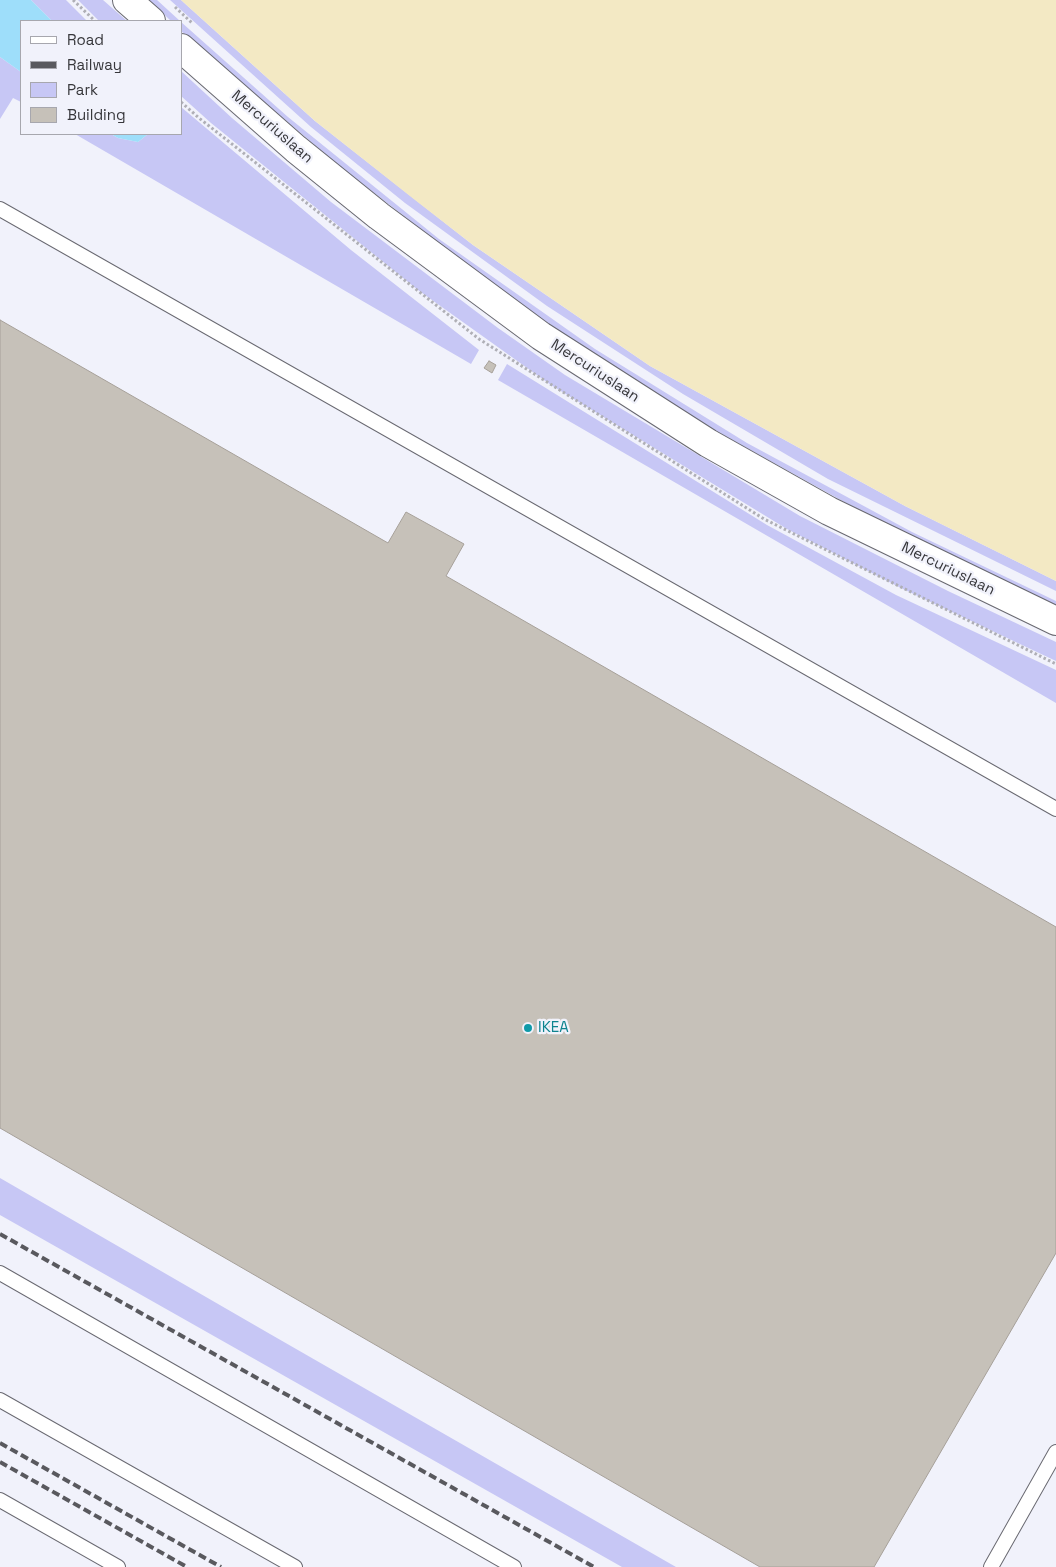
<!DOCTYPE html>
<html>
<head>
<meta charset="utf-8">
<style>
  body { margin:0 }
  #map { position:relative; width:1056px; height:1567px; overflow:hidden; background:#f1f2fb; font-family:"Space Grotesk",sans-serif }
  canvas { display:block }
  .legend { position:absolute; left:20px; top:20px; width:162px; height:115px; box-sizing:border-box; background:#f1f2fb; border:1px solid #a7a7ae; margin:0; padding:6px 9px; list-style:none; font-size:15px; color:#37373b }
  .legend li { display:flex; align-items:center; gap:10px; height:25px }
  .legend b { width:25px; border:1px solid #a7a7ae }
</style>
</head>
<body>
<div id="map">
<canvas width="1056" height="1567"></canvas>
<ul class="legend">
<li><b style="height:6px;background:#fff"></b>Road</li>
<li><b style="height:6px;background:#59595e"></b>Railway</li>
<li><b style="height:14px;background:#c7c7f5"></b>Park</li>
<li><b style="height:14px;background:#c6c1b9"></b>Building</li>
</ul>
</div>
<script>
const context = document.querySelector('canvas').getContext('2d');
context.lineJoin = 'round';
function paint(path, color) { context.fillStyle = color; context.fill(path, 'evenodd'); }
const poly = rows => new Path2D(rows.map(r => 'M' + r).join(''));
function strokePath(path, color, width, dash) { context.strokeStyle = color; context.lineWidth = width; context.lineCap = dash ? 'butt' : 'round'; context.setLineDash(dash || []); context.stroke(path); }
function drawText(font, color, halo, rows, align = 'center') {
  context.font = font + ' "Space Grotesk",sans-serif'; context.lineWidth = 4.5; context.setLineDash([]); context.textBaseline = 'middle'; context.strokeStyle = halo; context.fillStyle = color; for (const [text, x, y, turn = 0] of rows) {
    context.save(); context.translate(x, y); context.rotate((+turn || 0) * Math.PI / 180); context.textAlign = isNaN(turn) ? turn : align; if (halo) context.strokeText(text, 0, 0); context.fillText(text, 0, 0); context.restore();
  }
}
paint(poly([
  [31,0,66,0,87,21,52,21],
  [78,0,103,0,127,21,99,21],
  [149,0,157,0,180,21,171,21],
  [170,0,181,0,315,121,473,245,650,366,905,506,1056,581,1056,591,828,479,683,394,547,306,405,203,311,127],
  [181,22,288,117,439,239,595,349,747,443,912,532,1056,601,1056,607,913,540,716,431,589,351,497,288,338,165,181,31],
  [0,57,21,72,21,102,13,98,0,119],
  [181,71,232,118,331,202,498,328,565,375,800,516,948,591,1056,642,1056,661,901,588,787,529,551,385,418,290,211,123,181,96],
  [181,107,351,250,479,350,471,364,75,134,111,134,118,138,138,142,148,134,181,134],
  [507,364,767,525,896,595,1056,670,1056,703,498,380],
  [0,1178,270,1334,676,1567,622,1567,0,1215]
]), '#c7c7f5');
paint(poly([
  [181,0,1056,0,1056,581,905,506,650,366,473,245,415,200,315,121]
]), '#f3e9c4');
paint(poly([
  [0,0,31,0,52,21,21,21,21,72,0,57],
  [111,134,148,134,138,142,118,138]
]), '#9edefa');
const building = poly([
  [0,320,388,543,406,512,464,544,446,576,1056,927,1056,1253,874,1567,760,1567,0,1128,0,320],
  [489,361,496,365,492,373,484,368,489,361]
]);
paint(building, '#c6c1b9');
strokePath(building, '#a6a099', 1);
const service = poly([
  [0,209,1056,809],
  [0,1273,514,1567],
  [0,1400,295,1567],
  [0,1500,118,1567],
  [991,1567,1056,1452]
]);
const minor = poly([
  [127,0,151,21],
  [181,48,296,149,379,216,541,336,708,443,829,511,1056,621]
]);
strokePath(service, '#696971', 16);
strokePath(minor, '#696971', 30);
strokePath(poly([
  [73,0,95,21],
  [175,7,192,23],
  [181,102,199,118,479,339,764,519,1056,664]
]), '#afafb6', 3, [2.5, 2.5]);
strokePath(service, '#fff', 14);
strokePath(minor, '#fff', 28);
strokePath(poly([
  [0,1234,594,1567],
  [0,1443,221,1567],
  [0,1462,187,1567]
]), '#59595e', 4, [8, 4]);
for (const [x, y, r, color] of [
  [528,1028,5,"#0f9aa8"]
]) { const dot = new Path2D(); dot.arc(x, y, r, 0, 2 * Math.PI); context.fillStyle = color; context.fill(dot); strokePath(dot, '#f1f2fb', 2); }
drawText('15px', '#37373b', '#f1f2fb', [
  ["Mercuriuslaan",272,127,41],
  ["Mercuriuslaan",595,371,33],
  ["Mercuriuslaan",948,569,26]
]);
drawText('15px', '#0d838f', '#f1f2fb', [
  ["IKEA",538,1028]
], 'left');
</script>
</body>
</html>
